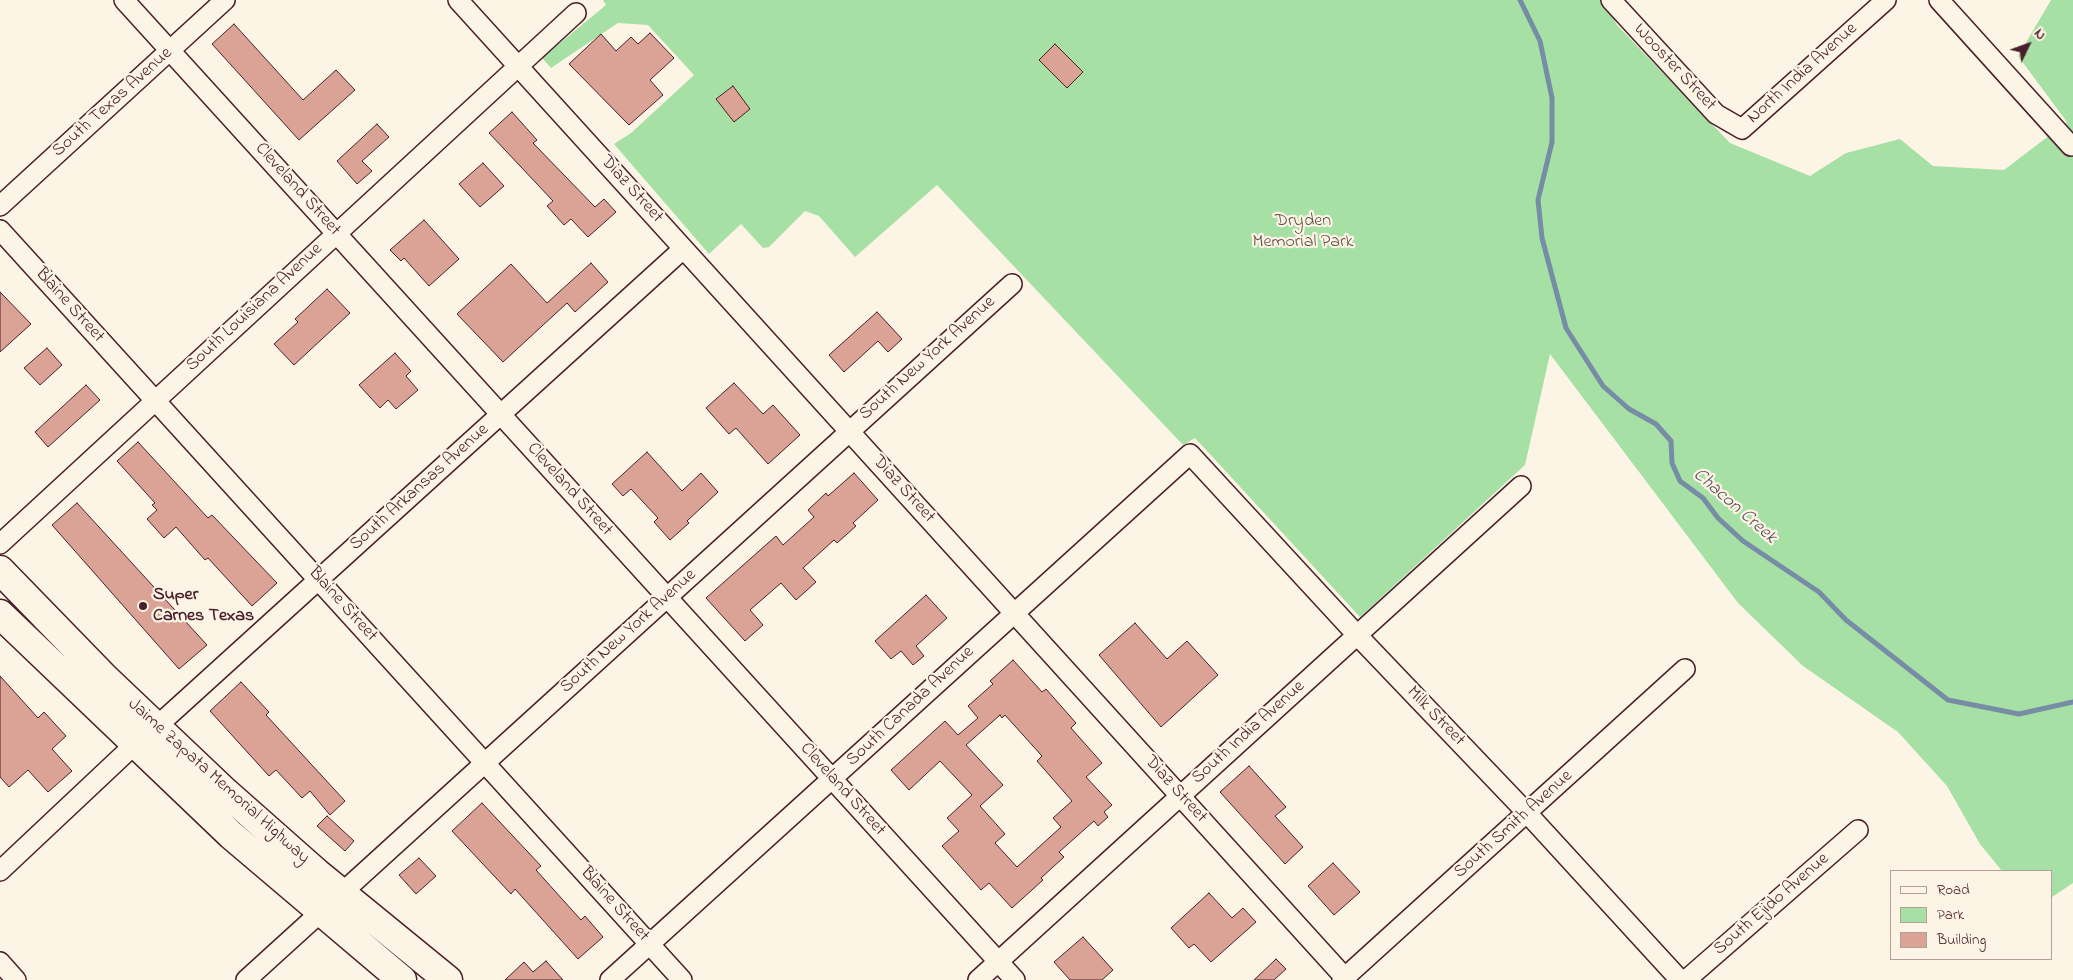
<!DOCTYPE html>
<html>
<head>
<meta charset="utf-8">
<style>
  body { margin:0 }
  #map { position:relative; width:2073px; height:980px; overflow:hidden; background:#fcf5e5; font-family:"Indie Flower",sans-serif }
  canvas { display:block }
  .legend { position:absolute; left:1890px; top:870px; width:162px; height:90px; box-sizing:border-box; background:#fcf5e5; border:1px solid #b59f9b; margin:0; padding:6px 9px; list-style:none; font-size:15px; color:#4a1f2b }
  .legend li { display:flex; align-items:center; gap:10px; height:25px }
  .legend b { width:25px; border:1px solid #b59f9b }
  .north { position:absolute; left:2003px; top:20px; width:50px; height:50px; -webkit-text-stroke:4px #fcf5e5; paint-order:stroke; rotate:48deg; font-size:14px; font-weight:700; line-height:20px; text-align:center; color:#4a1f2b }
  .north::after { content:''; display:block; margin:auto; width:18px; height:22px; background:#4a1f2b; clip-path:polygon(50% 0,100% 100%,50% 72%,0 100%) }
</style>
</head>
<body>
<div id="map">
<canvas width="2073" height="980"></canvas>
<ul class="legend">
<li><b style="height:6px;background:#fcf5e5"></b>Road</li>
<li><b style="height:14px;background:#a6e0a5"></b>Park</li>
<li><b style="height:14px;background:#dba296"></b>Building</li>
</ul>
<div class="north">N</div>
</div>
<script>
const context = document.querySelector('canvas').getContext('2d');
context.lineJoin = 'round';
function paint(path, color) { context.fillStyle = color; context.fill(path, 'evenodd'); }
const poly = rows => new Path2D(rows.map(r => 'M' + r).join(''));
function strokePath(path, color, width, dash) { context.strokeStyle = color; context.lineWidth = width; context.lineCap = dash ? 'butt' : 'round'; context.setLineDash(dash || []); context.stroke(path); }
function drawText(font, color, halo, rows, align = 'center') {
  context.font = font + ' "Indie Flower",sans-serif'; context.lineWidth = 4.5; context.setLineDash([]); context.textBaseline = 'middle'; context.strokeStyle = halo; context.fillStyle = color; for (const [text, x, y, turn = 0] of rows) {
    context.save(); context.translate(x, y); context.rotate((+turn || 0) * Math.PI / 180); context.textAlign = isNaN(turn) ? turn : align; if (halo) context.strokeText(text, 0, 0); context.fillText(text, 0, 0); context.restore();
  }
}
paint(poly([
  [603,0,1604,0,1617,25,1730,143,1810,176,1846,153,1900,139,1933,166,2004,170,2067,122,2018,56,2051,0,2073,0,2073,883,2052,897,2052,871,2002,871,1980,844,1947,786,1898,732,1803,666,1738,603,1550,354,1525,465,1360,617,1195,438,1183,445,937,185,855,257,819,216,805,211,769,247,763,248,741,224,709,254,614,144,631,133,694,75,648,25,618,23,551,68,542,58,606,5]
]), '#a6e0a5');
strokePath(poly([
  [1520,0,1540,41,1552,98,1552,142,1538,200,1542,238,1566,328,1603,386,1629,409,1656,424,1671,441,1672,463,1680,481,1703,498,1718,518,1743,541,1819,592,1846,620,1948,700,2019,714,2073,702]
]), '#768da5', 5);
const building = poly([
  [234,24,303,100,336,70,355,90,299,140,212,44,234,24],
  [650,33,674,58,650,80,663,95,629,125,569,64,601,34,616,51,631,37,638,44,650,33],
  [1055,44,1083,72,1067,88,1039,60,1055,44],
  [733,86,750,109,734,122,716,99,733,86],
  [512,112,537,140,533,143,595,207,604,199,616,212,588,237,571,219,564,225,547,206,553,201,489,133,512,112],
  [377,124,389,137,362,161,372,171,357,184,337,161,377,124],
  [483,163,504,186,480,207,459,184,483,163],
  [424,220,459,259,429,286,404,258,401,261,390,250,424,220],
  [591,263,608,282,575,312,567,303,503,362,457,314,511,264,547,303,591,263],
  [327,289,350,313,294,365,274,344,298,322,295,319,327,289],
  [0,292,31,324,0,352,0,292],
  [877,312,902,339,888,352,878,341,844,372,829,355,877,312],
  [47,348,62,365,40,385,24,368,47,348],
  [395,353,411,371,406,376,418,390,396,409,388,400,380,408,359,385,395,353],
  [734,383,763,414,773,405,800,435,768,464,736,428,729,434,706,408,734,383],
  [86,385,100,400,48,447,35,432,86,385],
  [138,442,208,518,212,515,277,583,252,606,208,558,205,560,176,527,164,538,147,519,157,510,152,505,155,503,117,461,138,442],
  [647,452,682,491,701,473,718,492,687,521,689,523,670,540,654,522,658,518,631,489,623,496,612,484,647,452],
  [854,473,878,500,853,523,856,526,837,543,834,540,803,568,816,582,796,600,781,583,750,610,763,625,745,641,706,598,776,536,783,545,814,517,808,510,826,493,828,496,854,473],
  [77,503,207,645,179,669,52,525,77,503],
  [926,595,947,618,916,646,924,656,913,665,901,651,891,659,875,641,926,595],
  [1135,623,1167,659,1187,641,1218,675,1161,727,1099,655,1135,623],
  [1013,660,1042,692,1046,689,1076,723,1071,728,1102,763,1086,777,1112,805,1104,812,1108,817,1098,826,1094,821,1059,852,1064,857,1041,878,1043,880,1012,908,989,883,981,890,942,846,959,831,947,818,972,795,940,761,909,790,891,770,945,721,958,735,978,718,968,706,993,684,990,681,1013,660],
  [1000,715,1002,718,1005,715,1042,756,1037,761,1072,801,1053,818,1061,827,1017,867,995,843,1005,834,980,806,1003,785,966,745,1000,715],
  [0,676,38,718,44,712,66,736,52,749,72,771,48,792,28,770,9,787,0,777,0,676],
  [241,682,269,712,266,715,345,801,330,815,310,791,302,798,276,770,269,776,210,711,241,682],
  [1249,766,1286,807,1275,816,1303,847,1285,864,1220,792,1249,766],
  [482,803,541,866,536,870,581,920,585,916,603,937,578,959,515,889,511,894,452,831,482,803],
  [327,816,354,841,345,851,317,826,327,816],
  [419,858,436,876,416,894,399,875,419,858],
  [1333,863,1360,892,1334,915,1308,886,1333,863],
  [1209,893,1232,918,1243,908,1256,922,1211,962,1194,944,1189,948,1171,928,1209,893],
  [1083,937,1113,970,1102,980,1070,980,1054,962,1083,937],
  [1276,959,1286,969,1274,980,1254,980,1276,959],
  [546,961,563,980,505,980,524,962,533,972,546,961]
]);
paint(building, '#dba296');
strokePath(building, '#4a1f2b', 1);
const street = poly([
  [124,0,1015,980],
  [458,0,1347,980],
  [1611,0,1716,114,1742,129,1886,0],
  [1939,0,2071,146],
  [0,206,225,0],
  [0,230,682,980],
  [0,544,576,13],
  [156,727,683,249],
  [0,871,134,745],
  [0,962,16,980],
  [246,980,1012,284],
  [610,980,1190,454,1357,635,1527,813,1680,980],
  [978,980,1521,486],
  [1342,980,1685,669],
  [1686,980,1858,830]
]);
const primary = poly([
  [0,570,106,679,222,789,317,873,448,980],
  [0,614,231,835,402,980]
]);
strokePath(street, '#4a1f2b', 22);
strokePath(primary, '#4a1f2b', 31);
strokePath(street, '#fcf5e5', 19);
strokePath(primary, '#fcf5e5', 28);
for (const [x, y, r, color] of [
  [143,606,5,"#4a1f2b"]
]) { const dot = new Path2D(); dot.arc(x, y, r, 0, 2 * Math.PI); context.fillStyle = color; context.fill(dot); strokePath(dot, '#fcf5e5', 2); }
drawText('18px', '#4a1f2b', '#fcf5e5', [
  ["Wooster Street",1674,68,47],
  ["North India Avenue",1803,74,-42],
  ["South Texas Avenue",113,103,-42],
  ["Cleveland Street",297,190,48],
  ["Diaz Street",631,190,48],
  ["Blaine Street",69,306,48],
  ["South Louisiana Avenue",255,308,-43],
  ["South New York Avenue",928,359,-42],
  ["South Arkansas Avenue",420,488,-42],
  ["Cleveland Street",569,490,48],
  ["Diaz Street",903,490,48],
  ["Blaine Street",342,605,48],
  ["South New York Avenue",629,632,-42],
  ["South Canada Avenue",911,707,-43],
  ["Milk Street",1435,717,46],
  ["South India Avenue",1249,733,-42],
  ["Jaime Zapata Memorial Highway",218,782,42],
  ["Cleveland Street",842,790,48],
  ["Diaz Street",1175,790,48],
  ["South Smith Avenue",1514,825,-42],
  ["Blaine Street",614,905,48],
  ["South Ejido Avenue",1772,905,-41]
]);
drawText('18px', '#614f4a', '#fcf5e5', [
  ["Dryden",1303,222],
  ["Memorial Park",1303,243]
]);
drawText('bold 18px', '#4a1f2b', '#fcf5e5', [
  ["Super",153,596],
  ["Carnes Texas",153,617]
], 'left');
drawText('italic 19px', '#5c4d5e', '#fcf5e5', [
  ["Chacon Creek",1734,507,41]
]);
</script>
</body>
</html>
